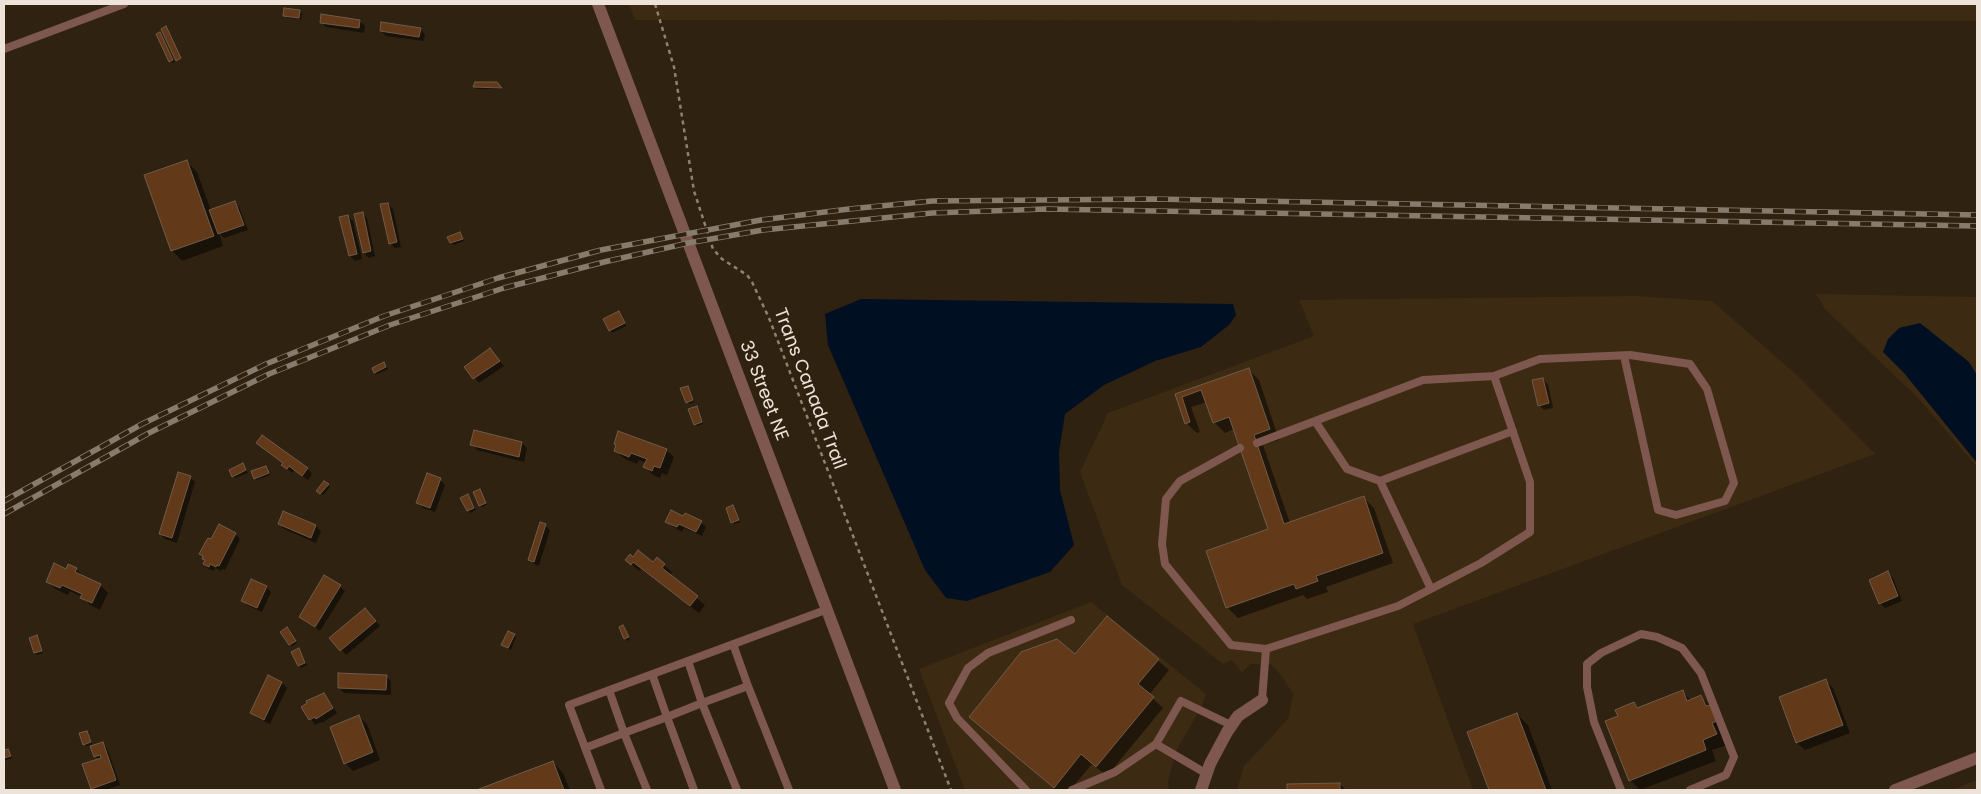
<!DOCTYPE html>
<html>
<head>
<meta charset="utf-8">
<style>
  body { margin:0 }
  #map { position:relative; width:1981px; height:794px; overflow:hidden; background:#302210; font-family:Poppins,sans-serif }
  canvas { display:block }
  .frame { position:absolute; inset:0; border:5px solid #ede3d8; pointer-events:none }
</style>
</head>
<body>
<div id="map">
<canvas width="1981" height="794"></canvas>
<div class="frame"></div>
</div>
<script>
const context = document.querySelector('canvas').getContext('2d');
context.lineJoin = 'round';
function paint(path, color) { context.fillStyle = color; context.fill(path, 'evenodd'); }
const poly = rows => new Path2D(rows.map(r => 'M' + r).join(''));
function strokePath(path, color, width, dash) { context.strokeStyle = color; context.lineWidth = width; context.lineCap = dash ? 'butt' : 'round'; context.setLineDash(dash || []); context.stroke(path); }
function drawText(font, color, halo, rows, align = 'center') {
  context.font = font + ' Poppins,sans-serif'; context.lineWidth = 4; context.setLineDash([]); context.textBaseline = 'middle'; context.strokeStyle = halo; context.fillStyle = color; for (const [text, x, y, turn = 0] of rows) {
    context.save(); context.translate(x, y); context.rotate((+turn || 0) * Math.PI / 180); context.textAlign = isNaN(turn) ? turn : align; if (halo) context.strokeText(text, 0, 0); context.fillText(text, 0, 0); context.restore();
  }
}
paint(poly([
  [629,4,1977,4,1977,21,635,20],
  [1816,294,1977,297,1977,467,1918,398,1825,309],
  [1635,296,1712,301,1798,376,1875,454,1413,624,1473,790,1237,790,1244,766,1271,738,1289,717,1293,694,1281,675,1270,664,1250,664,1242,673,1232,660,1223,664,1122,585,1080,472,1108,413,1314,336,1299,300],
  [1091,602,1206,694,1200,710,1176,751,1168,781,1169,790,965,790,919,669],
  [1977,780,1977,790,1952,790]
]), '#3d2a12');
paint(poly([
  [861,299,1233,304,1236,315,1229,325,1201,347,1155,361,1104,385,1065,414,1059,452,1060,490,1074,545,1050,572,967,601,946,598,925,570,828,345,825,314],
  [1920,323,1969,362,1977,375,1977,463,1904,373,1883,352,1888,339,1899,328]
]), '#010f23');
paint(poly([
  [300,11,302,14,301,19,287,18,284,15],
  [360,21,365,26,364,33,326,27,321,22],
  [420,29,425,34,424,41,386,36,381,31],
  [160,34,175,62,172,63,170,61],
  [496,83,502,89,477,89,475,87],
  [186,161,197,172,211,210,234,202,239,207,248,230,224,238,219,233,223,246,182,261,172,250],
  [388,204,393,209,401,247,395,248,390,243],
  [362,213,367,218,375,256,369,258,364,253],
  [348,216,353,221,362,259,355,261,350,256],
  [460,234,464,241,453,245,449,238],
  [621,315,626,326,612,333,610,330],
  [490,349,504,366,479,383,466,367],
  [384,364,388,369,377,374,375,372],
  [1248,369,1259,380,1279,440,1263,445,1290,523,1363,497,1374,508,1393,563,1326,587,1328,592,1307,599,1303,595,1238,618,1227,607,1270,530,1234,429,1225,433,1214,422,1207,402,1191,407,1200,432,1197,433,1186,423,1176,394],
  [1542,379,1548,384,1553,408,1544,410,1539,405],
  [687,387,694,402,689,404,687,402],
  [696,408,703,424,697,426,695,424],
  [475,431,522,443,527,448,524,462,477,450,472,444],
  [262,437,308,469,312,474,308,480,294,470,292,473,283,465,284,463,263,448,258,443],
  [615,450,666,450,674,457,667,475,662,473,660,478,653,475,645,467,646,463,639,460,637,464,623,458],
  [243,465,248,473,235,478,233,476],
  [266,467,270,475,257,480,255,478],
  [190,477,195,482,177,543,165,539,160,534],
  [440,480,445,485,435,512,423,508,418,503],
  [324,482,330,487,323,495,318,490],
  [480,490,487,505,482,507,480,505],
  [462,498,470,498,476,510,470,513],
  [733,507,740,522,735,524,732,522],
  [284,513,316,526,321,531,316,543,284,529,279,524],
  [684,517,701,522,706,527,702,536,684,528,682,532,672,526,667,521],
  [545,525,550,530,539,566,534,564,529,559],
  [235,534,240,539,225,570,222,569,221,571,215,568,214,571,209,569,204,564,206,561,201,554],
  [657,559,672,572,670,576,705,605,699,613,641,569,639,571,627,560,653,563],
  [76,569,84,577,100,585,108,593,100,610,90,605,82,597,70,591,68,595,55,589,47,581,67,570],
  [1888,573,1893,578,1902,601,1885,608,1880,603],
  [340,586,345,591,320,631,300,617],
  [266,587,271,592,262,612,247,605,242,600],
  [370,614,380,626,346,655,331,638],
  [1107,617,1169,670,1149,695,1163,708,1107,776,1092,764,1070,790,1056,790,970,717,1076,656],
  [623,626,630,639,627,641,620,628],
  [289,631,297,643,292,646,290,644],
  [514,635,516,637,511,650,502,644],
  [37,637,43,653,37,655,35,653],
  [298,650,307,665,301,668,299,665],
  [386,676,391,681,391,695,344,693,339,688],
  [1825,680,1833,688,1850,733,1805,750,1797,743,1780,697],
  [282,683,287,688,270,724,257,718,252,713],
  [1682,692,1691,700,1701,697,1711,707,1727,745,1712,750,1716,761,1640,790,1630,780,1620,717,1634,704,1639,709],
  [324,694,337,713,322,723,321,722,315,725,303,707],
  [1517,714,1528,725,1552,790,1490,790,1469,732],
  [359,717,367,724,380,760,353,771,345,763],
  [87,732,93,746,102,743,107,748,120,785,106,790,93,790,92,789,99,760,95,756,91,745,86,746,84,744],
  [8,750,12,758,4,761,4,751],
  [553,762,563,773,570,790,480,790],
  [1340,784,1346,790,1288,790,1288,785]
]), '#0007');
const building = poly([
  [284,8,300,10,299,18,283,16,284,8],
  [321,14,360,20,359,28,320,23,321,14],
  [381,22,421,28,419,37,380,31,381,22],
  [166,26,181,58,176,61,161,29,166,26],
  [160,32,173,60,169,62,156,34,160,32],
  [475,82,497,82,502,88,473,87,475,82],
  [187,160,214,236,171,251,144,175,187,160],
  [235,201,244,225,218,234,209,210,235,201],
  [388,203,397,242,389,244,380,204,388,203],
  [363,212,371,251,363,253,354,214,363,212],
  [348,215,357,254,349,256,339,217,348,215],
  [460,232,463,239,450,243,447,237,460,232],
  [619,311,625,323,609,331,603,319,619,311],
  [490,348,500,361,473,379,464,367,490,348],
  [384,362,386,367,374,373,372,368,384,362],
  [1249,368,1270,429,1254,435,1284,524,1364,496,1383,553,1316,576,1318,581,1296,589,1294,584,1226,608,1206,551,1268,529,1229,417,1213,423,1201,390,1182,397,1190,422,1185,424,1175,394,1249,368],
  [1543,378,1549,403,1538,406,1532,380,1543,378],
  [688,386,693,400,686,403,680,388,688,386],
  [697,406,702,422,694,425,688,409,697,406],
  [474,430,522,442,519,457,470,445,474,430],
  [618,431,667,449,660,468,654,466,652,471,643,467,647,459,631,453,629,457,614,451,616,445,614,444,618,431],
  [262,435,308,468,302,476,289,466,287,469,281,465,283,463,256,443,262,435],
  [243,463,246,470,232,477,229,470,243,463],
  [266,466,269,473,254,479,251,471,266,466],
  [178,472,191,476,172,538,159,534,178,472],
  [427,473,441,478,430,508,416,503,427,473],
  [324,481,329,484,320,494,316,491,324,481],
  [480,489,486,503,479,506,473,492,480,489],
  [468,494,474,508,467,511,460,498,468,494],
  [733,505,739,520,731,523,726,508,733,505],
  [671,510,683,516,685,513,702,521,696,532,679,524,677,527,665,522,671,510],
  [283,511,316,525,311,538,278,524,283,511],
  [540,522,546,524,534,562,528,560,540,522],
  [219,524,236,533,219,566,217,565,216,567,210,564,209,567,203,564,205,560,202,559,203,556,199,554,206,541,208,538,211,539,219,524],
  [638,550,653,562,657,557,665,564,662,568,698,596,690,606,633,562,631,565,625,560,630,554,633,557,638,550],
  [54,563,66,569,68,564,77,568,75,572,101,584,92,603,80,598,82,594,62,585,60,588,46,582,54,563],
  [1888,571,1898,596,1879,604,1869,580,1888,571],
  [324,575,341,585,315,627,299,617,324,575],
  [251,579,267,586,257,608,241,601,251,579],
  [365,608,376,621,340,651,329,638,365,608],
  [1107,616,1159,659,1138,684,1154,697,1096,767,1081,754,1054,788,969,717,1021,652,1057,639,1075,654,1107,616],
  [623,625,629,637,624,639,619,627,623,625],
  [287,627,296,641,289,645,280,632,287,627],
  [508,631,515,634,508,648,501,645,508,631],
  [37,635,42,651,34,653,29,638,37,635],
  [299,648,305,663,298,666,291,652,299,648],
  [338,673,387,675,386,690,338,688,338,673],
  [268,675,282,682,264,720,250,713,268,675],
  [1826,679,1843,725,1796,743,1779,697,1826,679],
  [1683,690,1687,701,1701,695,1706,706,1710,705,1717,721,1712,723,1717,734,1703,740,1706,750,1629,781,1605,721,1618,716,1615,710,1634,702,1637,708,1683,690],
  [324,693,333,708,316,719,315,717,309,720,301,707,307,703,306,701,324,693],
  [1517,713,1546,790,1489,790,1467,732,1517,713],
  [359,715,373,752,344,764,330,727,359,715],
  [87,731,91,742,83,745,79,733,87,731],
  [103,742,116,780,91,789,82,764,101,758,100,755,94,757,90,746,103,742],
  [8,749,11,756,4,758,4,750,8,749],
  [553,761,564,790,479,790,479,789,553,761],
  [1340,783,1340,790,1287,790,1287,784,1340,783]
]);
paint(building, '#623a19');
strokePath(building, '#705b4b', 1);
strokePath(poly([
  [655,4,674,67,694,191,713,249,722,259,747,275,752,282,769,318,951,790]
]), '#8e8274', 2.5, [4, 4]);
strokePath(poly([
  [4,49,124,4],
  [1494,376,1540,359,1630,355,1690,364,1707,389,1734,483,1725,501,1676,515,1658,510,1624,356],
  [1315,421,1347,469,1380,481,1431,589],
  [1257,443,1423,380,1494,376,1530,482,1530,532,1481,563,1398,606,1266,649,1262,700],
  [1240,448,1180,481,1166,499,1162,544,1165,564,1231,645,1266,649],
  [1380,481,1513,431],
  [733,644,748,686],
  [652,674,667,717,702,703,688,661],
  [1156,744,1181,701,1231,725],
  [585,748,624,733,609,690],
  [601,790,569,705,828,609],
  [647,790,624,733,667,717,694,790],
  [737,790,702,703,748,686,789,790],
  [1026,790,957,718,949,703,968,668,988,653,1071,620],
  [1072,790,1115,772,1156,744,1207,774],
  [1621,790,1594,722,1587,687,1587,664,1601,653,1641,634,1657,637,1682,648,1701,673,1734,757,1726,775,1690,790]
]), '#7e574e', 8);
strokePath(poly([
  [1201,790,1210,764,1227,732,1238,716,1262,700]
]), '#7e574e', 12);
strokePath(poly([
  [598,4,895,790],
  [1895,790,1977,758]
]), '#7e574e', 12);
const rail = poly([
  [4,501,142,424,266,364,384,316,498,278,601,250,761,220,849,209,932,201,1153,199,1977,215],
  [4,514,149,433,269,374,390,325,504,288,604,262,688,243,763,230,932,213,1046,209,1977,226]
]);
strokePath(rail, '#877b6c', 5.5);
strokePath(rail, '#302210', 4, [11]);
drawText('18px', '#ede3d8', '#302210', [
  ["Trans Canada Trail",809,389,69],
  ["33 Street NE",763,391,69]
]);
</script>
</body>
</html>
